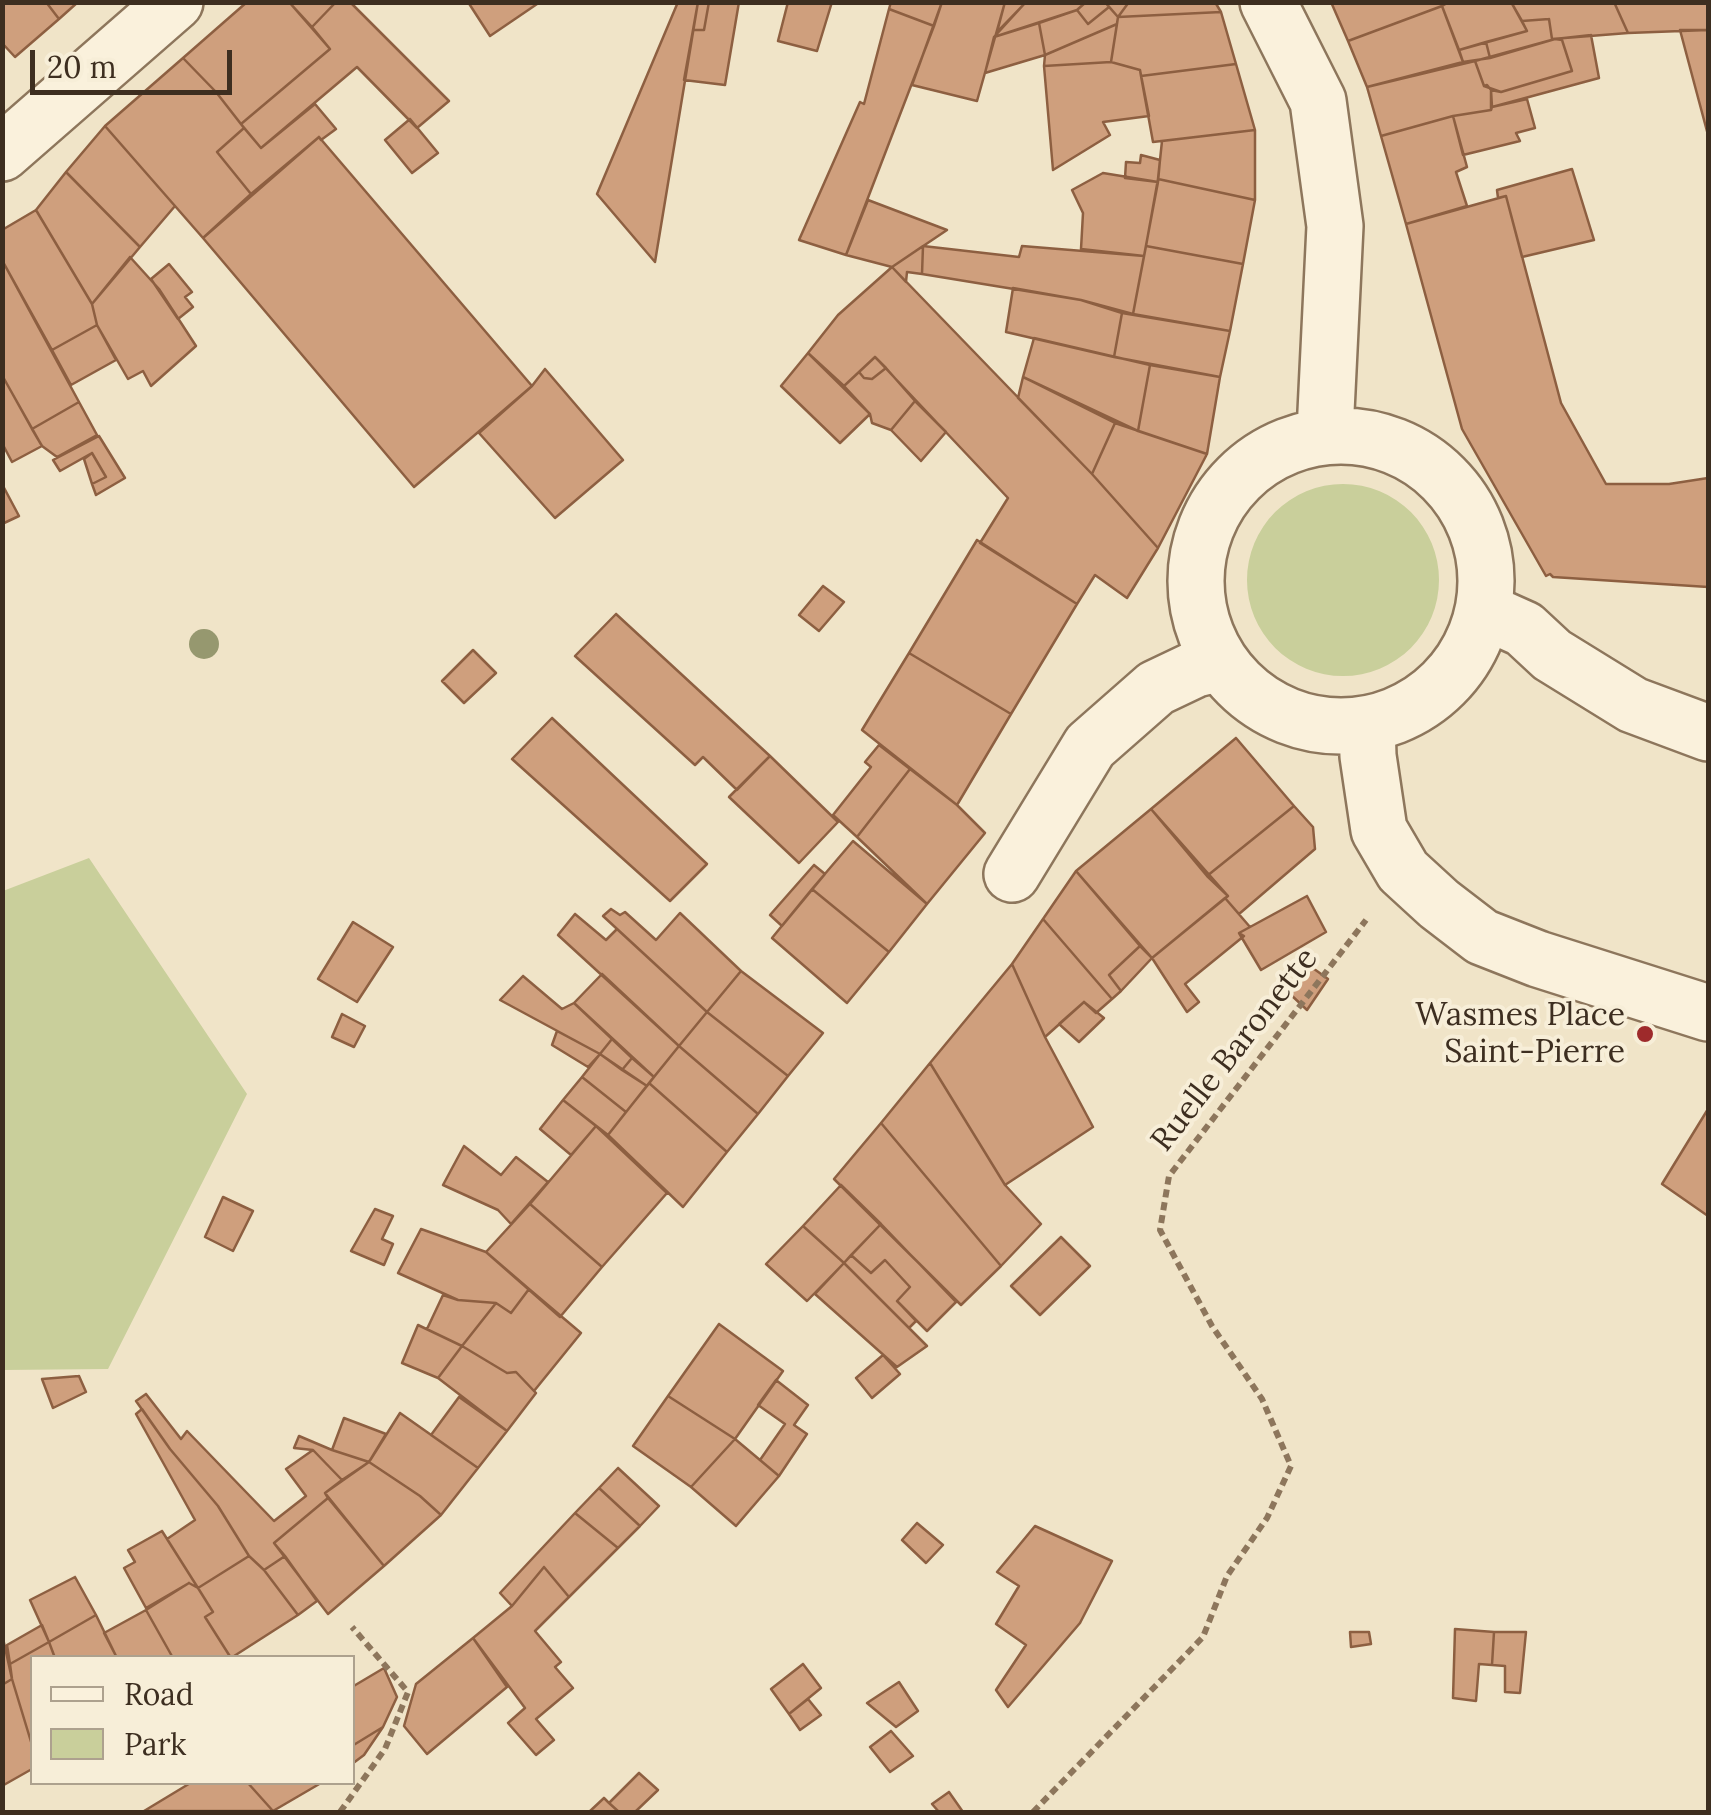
<!DOCTYPE html>
<html>
<head>
<meta charset="utf-8">
<style>
  body { margin:0 }
  #map { position:relative; width:1711px; height:1815px; overflow:hidden; background:#f0e4c8; font-family:Lora,serif }
  canvas { display:block }
  .frame { position:absolute; inset:0; border:5px solid #3d2e20; pointer-events:none }
  .legend { position:absolute; left:30px; top:1655px; width:325px; height:130px; box-sizing:border-box; background:#f7eed8; border:2px solid #ada18e; margin:0; padding:12px 18px; list-style:none; font-size:30px; color:#3d2e20 }
  .legend li { display:flex; align-items:center; gap:20px; height:50px }
  .legend b { width:50px; border:2px solid #ada18e }
  .scale { position:absolute; left:30px; top:50px; width:202px; height:45px; box-sizing:border-box; border:5px solid #3d2e20; border-top:0; padding-left:12px; font-size:30px; line-height:35px; white-space:nowrap; color:#3d2e20; -webkit-text-stroke:8px #f7eed8; paint-order:stroke }
</style>
</head>
<body>
<div id="map">
<canvas width="1711" height="1815"></canvas>
<div class="frame"></div>
<ul class="legend">
<li><b style="height:12px;background:#faf1dc"></b>Road</li>
<li><b style="height:28px;background:#c9cf9b"></b>Park</li>
</ul>
<div class="scale">20 m</div>
</div>
<script>
const context = document.querySelector('canvas').getContext('2d');
context.lineJoin = 'round';
function paint(path, color) { context.fillStyle = color; context.fill(path, 'evenodd'); }
const poly = rows => new Path2D(rows.map(r => 'M' + r).join(''));
function strokePath(path, color, width, dash) { context.strokeStyle = color; context.lineWidth = width; context.lineCap = dash ? 'butt' : 'round'; context.setLineDash(dash || []); context.stroke(path); }
function drawText(font, color, halo, rows, align = 'center') {
  context.font = font + ' Lora,serif'; context.lineWidth = 8; context.setLineDash([]); context.textBaseline = 'middle'; context.strokeStyle = halo; context.fillStyle = color; for (const [text, x, y, turn = 0] of rows) {
    context.save(); context.translate(x, y); context.rotate((+turn || 0) * Math.PI / 180); context.textAlign = isNaN(turn) ? turn : align; if (halo) context.strokeText(text, 0, 0); context.fillText(text, 0, 0); context.restore();
  }
}
paint(poly([
  '1247 580a96 96 0 1 1 192 0a96 96 0 1 1-192 0Z',
  [89,858,247,1094,108,1369,3,1370,3,891]
]), '#c9cf9b');
const building = poly([
  [2,2,46,2,59,19,15,57,2,43,2,2],
  [46,2,78,2,59,19,46,2],
  [247,2,289,2,330,49,241,124,216,92,183,58,247,2],
  [289,2,336,2,312,27,289,2],
  [336,2,350,2,449,101,417,128,357,67,261,148,241,124,330,49,312,27,336,2],
  [468,2,540,2,490,36,468,2],
  [678,2,698,2,655,262,597,194,678,2],
  [698,2,709,2,704,30,693,30,698,2],
  [709,2,739,2,725,85,684,80,693,30,704,30,709,2],
  [788,2,832,2,817,51,778,41,788,2],
  [891,2,942,2,934,26,889,9,891,2],
  [942,2,1005,2,977,101,912,85,942,2],
  [1005,2,1026,2,997,32,1005,2],
  [1026,2,1086,2,1077,10,994,37,1026,2],
  [1086,2,1105,2,1109,7,1088,24,1077,10,1086,2],
  [1105,2,1129,2,1118,17,1105,2],
  [1129,2,1215,2,1221,12,1118,17,1129,2],
  [1331,2,1441,2,1442,6,1348,41,1331,2],
  [1449,2,1511,2,1527,31,1459,50,1442,6,1449,2],
  [1511,2,1614,2,1628,33,1552,39,1549,19,1522,21,1511,2],
  [1614,2,1708,2,1708,30,1628,33,1614,2],
  [1442,6,1463,62,1367,87,1348,41,1442,6],
  [1109,7,1118,17,1117,24,1045,55,1039,23,1077,10,1088,24,1109,7],
  [889,9,934,26,846,255,799,240,860,102,864,104,889,9],
  [1221,12,1236,64,1141,76,1140,70,1111,62,1118,17,1221,12],
  [1549,19,1552,39,1555,39,1490,58,1486,42,1527,31,1522,21,1549,19],
  [1039,23,1045,55,985,73,994,37,1039,23],
  [1117,24,1111,62,1044,66,1045,55,1117,24],
  [1680,30,1708,30,1708,135,1680,30],
  [1591,35,1599,78,1492,107,1491,90,1501,92,1572,71,1562,40,1555,39,1591,35],
  [1555,39,1562,40,1572,71,1501,92,1484,86,1475,61,1555,39],
  [1486,42,1490,58,1463,62,1459,50,1486,42],
  [183,58,216,92,244,128,217,152,251,194,203,238,105,126,183,58],
  [1475,61,1484,86,1487,85,1491,90,1491,110,1453,116,1381,136,1367,87,1475,61],
  [1111,62,1140,70,1149,116,1103,122,1110,135,1053,170,1044,66,1111,62],
  [1236,64,1255,130,1153,142,1141,76,1236,64],
  [1527,99,1535,128,1516,133,1520,141,1463,155,1453,116,1491,110,1492,107,1527,99],
  [315,104,336,129,321,140,319,137,251,194,217,152,244,128,261,148,315,104],
  [1453,116,1467,167,1456,172,1467,206,1406,224,1381,136,1453,116],
  [410,119,438,153,412,173,385,140,410,119],
  [105,126,175,206,140,247,66,172,105,126],
  [1255,130,1255,200,1158,179,1162,141,1255,130],
  [319,137,532,386,414,487,203,238,319,137],
  [1141,155,1160,160,1158,182,1125,178,1126,162,1140,163,1141,155],
  [1572,169,1594,240,1522,257,1506,196,1498,198,1497,190,1572,169],
  [66,172,140,247,92,304,36,210,66,172],
  [1103,173,1158,182,1144,256,1081,249,1083,213,1072,190,1103,173],
  [1158,179,1255,200,1243,264,1146,246,1158,179],
  [1506,196,1561,403,1606,484,1669,484,1708,478,1708,587,1553,577,1550,574,1546,576,1462,429,1406,224,1506,196],
  [868,200,947,230,892,267,846,255,868,200],
  [36,210,92,304,97,325,52,350,2,260,2,230,36,210],
  [923,246,922,274,907,272,906,282,892,267,923,246],
  [923,246,1019,257,1022,246,1144,256,1133,314,1081,300,922,274,923,246],
  [1146,246,1243,264,1230,331,1133,314,1146,246],
  [130,257,159,289,196,346,151,386,143,371,128,379,97,325,92,304,130,257],
  [2,260,79,402,32,429,2,375,2,260],
  [169,264,192,292,185,297,193,307,178,319,151,279,169,264],
  [892,267,1092,474,1158,548,1127,598,1095,575,1077,604,980,543,1008,498,875,357,844,386,808,353,838,315,892,267],
  [1013,288,1081,300,1122,313,1114,357,1006,332,1013,288],
  [1122,313,1230,331,1220,377,1114,357,1122,313],
  [97,325,116,360,71,385,52,350,97,325],
  [1034,338,1150,365,1138,431,1023,377,1034,338],
  [808,353,870,414,840,443,781,386,808,353],
  [875,357,886,368,872,379,864,378,859,372,875,357],
  [1150,365,1220,377,1207,454,1138,431,1150,365],
  [886,368,915,401,891,430,872,423,870,414,844,386,859,372,864,378,872,379,886,368],
  [545,369,623,460,555,518,479,433,532,386,545,369],
  [3,377,42,446,12,462,2,443,3,377],
  [1023,377,1115,423,1092,474,1018,398,1023,377],
  [915,401,946,432,921,461,891,430,915,401],
  [79,402,97,435,57,457,42,446,32,429,79,402],
  [1115,423,1207,454,1158,548,1092,474,1115,423],
  [99,436,125,478,96,495,92,484,106,477,92,453,60,471,53,460,99,436],
  [92,453,106,477,92,484,84,459,92,453],
  [2,484,19,516,2,524,2,484],
  [977,540,1077,604,1011,714,909,653,977,540],
  [823,586,844,602,819,631,799,615,823,586],
  [616,614,770,756,737,790,703,757,695,765,575,656,616,614],
  [473,650,496,673,464,703,442,681,473,650],
  [909,653,1011,714,957,805,862,730,909,653],
  [552,718,707,864,670,901,512,759,552,718],
  [1236,738,1294,806,1207,876,1151,809,1236,738],
  [879,745,910,769,857,837,833,815,871,767,865,762,879,745],
  [770,756,838,822,799,863,729,797,770,756],
  [910,769,957,805,985,833,927,904,857,837,910,769],
  [1294,806,1313,827,1315,849,1239,914,1225,898,1228,896,1207,876,1294,806],
  [1151,809,1228,896,1152,958,1076,871,1151,809],
  [853,841,927,904,889,952,812,889,853,841],
  [814,865,825,874,782,926,770,915,814,865],
  [1076,871,1140,946,1109,975,1121,991,1112,999,1043,919,1076,871],
  [812,889,889,952,847,1003,772,938,812,889],
  [1307,896,1326,932,1261,970,1239,933,1307,896],
  [1225,898,1250,927,1239,933,1244,936,1185,984,1199,1002,1187,1012,1152,958,1225,898],
  [611,909,620,915,625,912,656,940,680,913,741,971,707,1012,603,916,611,909],
  [575,914,606,940,617,929,707,1012,679,1046,558,935,575,914],
  [1043,919,1112,999,1096,1013,1084,1002,1045,1037,1012,964,1043,919],
  [353,922,393,947,357,1002,318,979,353,922],
  [1140,946,1152,958,1121,991,1109,975,1140,946],
  [1012,964,1045,1037,1093,1127,1005,1185,930,1063,1012,964],
  [1310,966,1328,979,1307,1010,1289,993,1310,966],
  [741,971,823,1033,788,1076,707,1012,741,971],
  [602,974,679,1046,654,1077,574,1003,602,974],
  [523,976,562,1009,574,1003,612,1039,600,1054,500,1000,523,976],
  [1084,1002,1104,1018,1079,1042,1059,1024,1084,1002],
  [707,1012,788,1076,758,1114,679,1046,707,1012],
  [342,1014,365,1026,354,1047,332,1037,342,1014],
  [557,1031,600,1054,588,1067,552,1045,557,1031],
  [612,1039,632,1058,622,1070,600,1054,612,1039],
  [679,1046,758,1114,727,1152,649,1083,679,1046],
  [600,1054,647,1086,626,1112,582,1077,600,1054],
  [632,1058,654,1077,647,1086,622,1070,632,1058],
  [930,1063,1005,1185,1041,1224,1001,1266,881,1123,930,1063],
  [582,1077,626,1112,608,1135,563,1100,582,1077],
  [649,1083,727,1152,683,1207,608,1135,649,1083],
  [563,1100,596,1126,571,1155,540,1129,563,1100],
  [1708,1109,1708,1216,1662,1184,1708,1109],
  [881,1123,1001,1266,961,1305,834,1179,881,1123],
  [596,1126,667,1193,602,1267,530,1204,596,1126],
  [464,1146,501,1175,516,1157,548,1182,511,1224,498,1210,443,1185,464,1146],
  [841,1185,881,1224,844,1263,803,1226,841,1185],
  [223,1197,253,1211,233,1251,205,1237,223,1197],
  [530,1204,602,1267,560,1317,486,1252,530,1204],
  [375,1209,393,1216,382,1239,393,1244,384,1265,351,1251,375,1209],
  [881,1224,956,1302,927,1331,897,1301,910,1287,885,1260,871,1273,851,1255,881,1224],
  [803,1226,844,1263,807,1301,766,1264,803,1226],
  [421,1229,486,1252,529,1289,511,1313,496,1303,458,1300,398,1273,421,1229],
  [1061,1237,1090,1266,1040,1315,1011,1286,1061,1237],
  [851,1255,871,1273,885,1260,910,1287,897,1301,916,1321,909,1328,844,1263,851,1255],
  [844,1263,927,1346,897,1367,815,1294,844,1263],
  [529,1289,581,1333,534,1391,516,1372,507,1373,462,1346,496,1303,511,1313,529,1289],
  [443,1295,458,1300,496,1303,462,1346,427,1329,443,1295],
  [719,1324,783,1371,735,1439,668,1396,719,1324],
  [418,1325,462,1346,438,1378,402,1363,418,1325],
  [462,1346,507,1373,516,1372,536,1393,507,1431,438,1378,462,1346],
  [883,1355,900,1374,872,1398,856,1378,883,1355],
  [79,1376,86,1392,53,1408,42,1379,79,1376],
  [776,1380,808,1405,794,1425,807,1434,779,1476,760,1460,785,1424,758,1405,776,1380],
  [146,1394,181,1439,187,1431,274,1521,306,1496,286,1469,313,1450,342,1480,325,1493,328,1498,274,1543,285,1556,264,1570,249,1556,218,1506,170,1449,136,1401,146,1394],
  [668,1396,735,1439,691,1487,633,1446,668,1396],
  [459,1397,507,1431,478,1468,431,1435,459,1397],
  [142,1409,170,1449,218,1506,249,1556,198,1588,167,1539,195,1520,136,1414,142,1409],
  [400,1413,478,1468,441,1515,420,1496,369,1462,400,1413],
  [344,1418,386,1434,369,1462,332,1450,344,1418],
  [299,1436,332,1450,369,1462,342,1480,313,1450,294,1448,299,1436],
  [735,1439,779,1476,736,1526,691,1487,735,1439],
  [369,1462,420,1496,441,1515,384,1566,325,1493,369,1462],
  [618,1468,659,1506,640,1526,599,1488,618,1468],
  [599,1488,640,1526,618,1548,575,1513,599,1488],
  [328,1498,384,1566,328,1614,274,1543,328,1498],
  [575,1513,618,1548,569,1597,544,1567,512,1606,500,1593,575,1513],
  [917,1523,943,1545,926,1563,902,1540,917,1523],
  [1035,1526,1112,1561,1080,1623,1008,1707,996,1690,1026,1645,996,1624,1019,1586,997,1572,1035,1526],
  [162,1531,198,1588,189,1583,146,1608,124,1568,135,1562,128,1550,162,1531],
  [249,1556,264,1570,298,1615,231,1658,205,1617,213,1612,198,1588,249,1556],
  [285,1556,317,1601,298,1615,264,1570,285,1556],
  [544,1567,569,1597,535,1631,561,1662,555,1667,573,1688,536,1719,554,1740,536,1755,508,1723,525,1708,473,1638,512,1606,544,1567],
  [75,1577,96,1615,49,1642,30,1600,75,1577],
  [189,1583,198,1588,213,1612,205,1617,231,1658,173,1658,146,1610,189,1583],
  [146,1610,173,1658,117,1658,104,1633,146,1610],
  [96,1615,117,1658,55,1658,49,1642,96,1615],
  [42,1625,49,1642,10,1664,7,1645,42,1625],
  [1455,1629,1494,1632,1492,1665,1479,1664,1476,1701,1453,1698,1455,1629],
  [1350,1632,1369,1632,1371,1644,1351,1647,1350,1632],
  [1494,1632,1526,1632,1520,1693,1505,1692,1505,1666,1492,1665,1494,1632],
  [2,1634,12,1679,2,1685,2,1634],
  [473,1638,507,1687,427,1754,404,1726,416,1684,473,1638],
  [49,1642,55,1658,32,1658,32,1745,12,1679,10,1664,49,1642],
  [803,1664,821,1688,789,1714,771,1689,803,1664],
  [384,1668,397,1697,383,1727,352,1746,352,1687,384,1668],
  [12,1679,32,1745,32,1769,2,1786,2,1685,12,1679],
  [899,1682,918,1711,896,1727,867,1703,899,1682],
  [808,1699,821,1715,800,1730,789,1714,808,1699],
  [383,1727,364,1755,352,1764,352,1746,383,1727],
  [891,1731,913,1756,890,1772,870,1747,891,1731],
  [639,1773,658,1790,635,1812,619,1812,609,1803,639,1773],
  [192,1782,247,1782,273,1811,144,1811,192,1782],
  [247,1782,321,1782,321,1783,273,1811,247,1782],
  [949,1792,963,1812,939,1812,932,1804,949,1792],
  [604,1798,609,1803,619,1812,589,1812,604,1798]
]);
paint(building, '#cf9f7d');
strokePath(building, '#8d5f41', 2.5);
const minor = poly([
  [1486,612,1524,629,1552,655,1633,705,1708,733],
  [1012,874,1090,746,1156,688,1196,669,1220,663]
]);
const tertiary = poly([
  [1268,2,1318,101,1335,226,1325,432],
  [2,153,175,2],
  '1196 581a145 145 0 1 1 290 0a145 145 0 1 1-290 0Z',
  [1367,724,1368,756,1379,830,1403,871,1439,904,1482,937,1538,959,1708,1013]
]);
strokePath(minor, '#8d765c', 60);
strokePath(tertiary, '#8d765c', 60);
strokePath(poly([
  [340,1812,385,1749,408,1692,352,1627],
  [1033,1812,1203,1637,1227,1576,1267,1518,1291,1466,1262,1399,1212,1326,1160,1230,1169,1176,1366,920]
]), '#8d765c', 6, [8, 5]);
strokePath(minor, '#faf1dc', 55);
strokePath(tertiary, '#faf1dc', 55);
context.fillStyle = '#96986f';
for (const [x, y] of [
  [204,644]
]) { context.beginPath(); context.arc(x, y, 15, 0, 2 * Math.PI); context.fill(); }
for (const [x, y, r, color] of [
  [1645,1034,10,"#9e2a2b"]
]) { const dot = new Path2D(); dot.arc(x, y, r, 0, 2 * Math.PI); context.fillStyle = color; context.fill(dot); strokePath(dot, '#f7eed8', 4); }
drawText('32px', '#3d2e20', '#f7eed8', [
  ["Wasmes Place",1625,1016],
  ["Saint-Pierre",1625,1053]
], 'right');
drawText('32px', '#3d2e20', '#f7eed8', [
  ["Ruelle Baronette",1235,1050,-52]
]);
</script>
</body>
</html>
